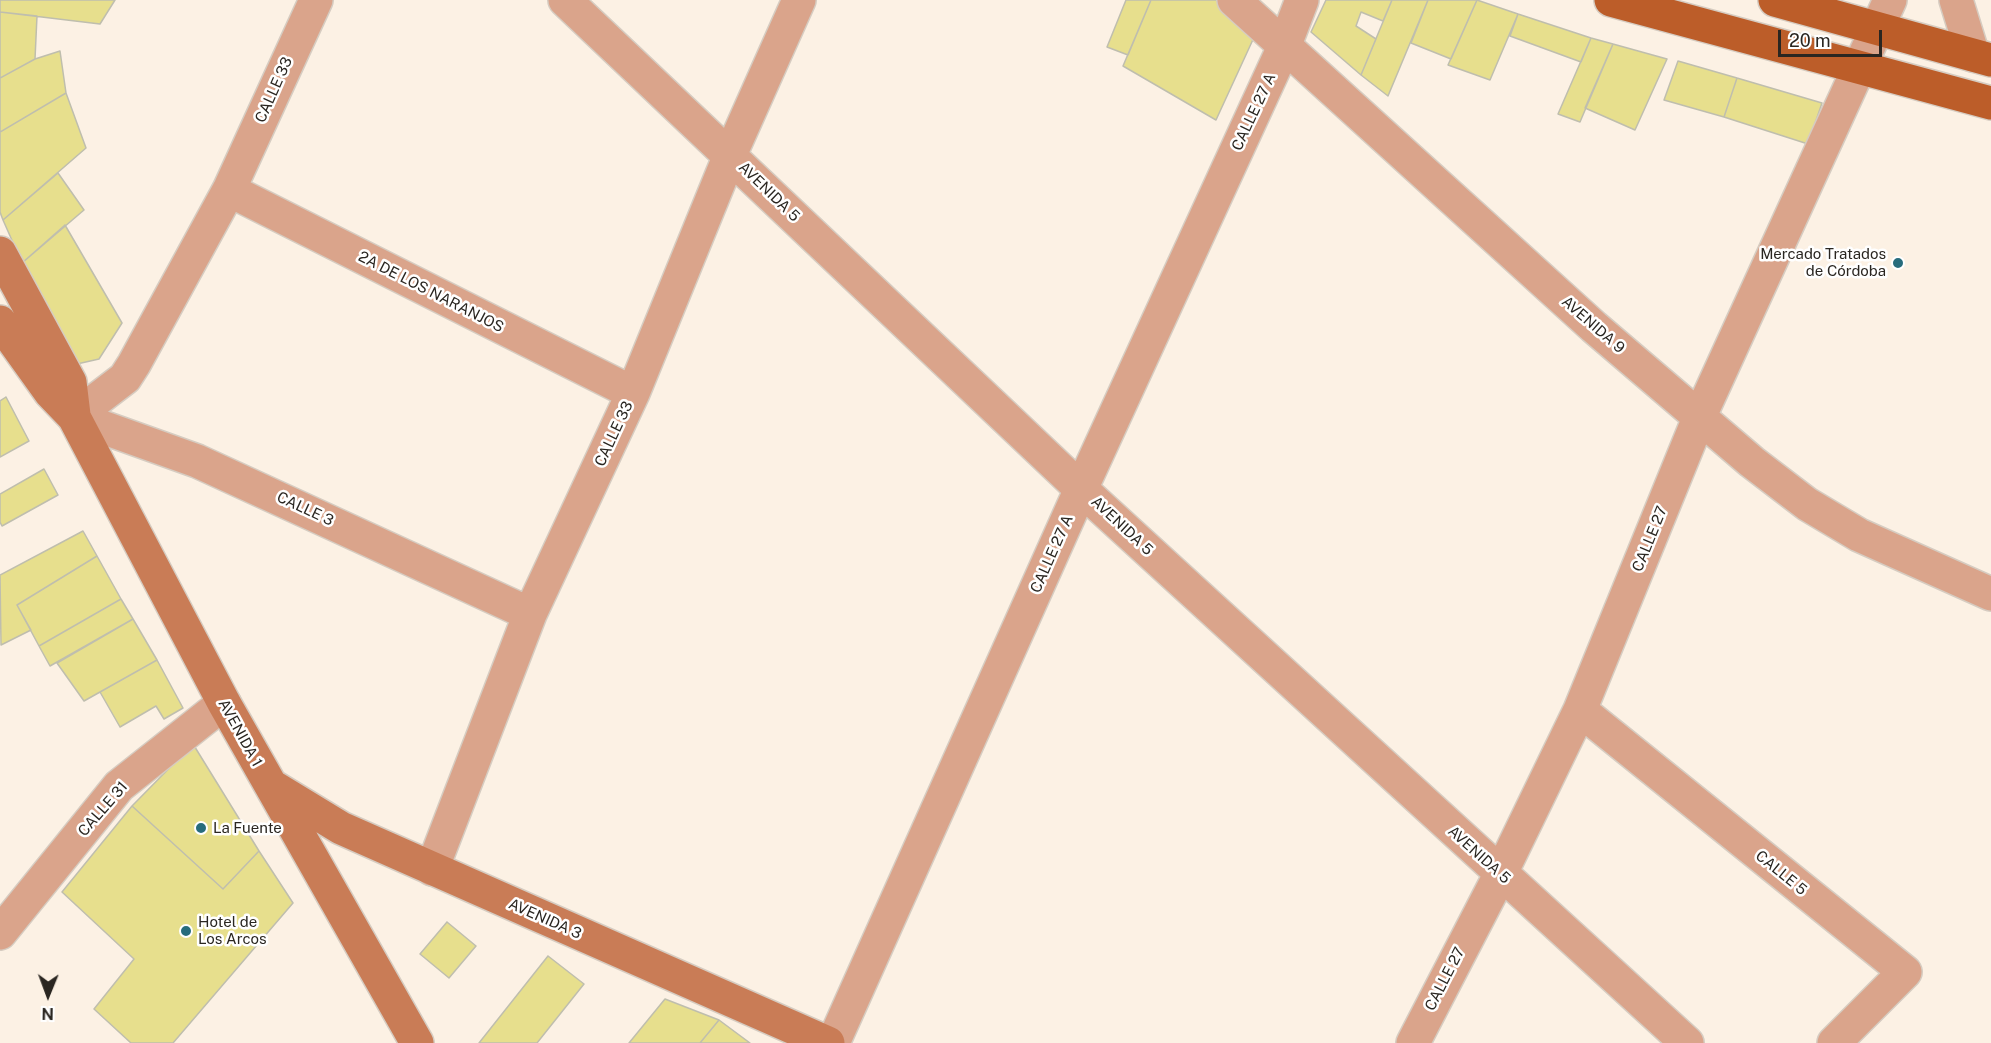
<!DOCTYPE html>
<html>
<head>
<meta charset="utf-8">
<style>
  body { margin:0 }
  #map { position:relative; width:1991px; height:1043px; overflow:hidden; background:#fcf1e4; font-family:"Public Sans",sans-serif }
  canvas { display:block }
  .north { position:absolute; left:18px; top:965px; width:60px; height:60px; -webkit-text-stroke:4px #fff; paint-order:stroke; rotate:181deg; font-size:16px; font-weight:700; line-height:24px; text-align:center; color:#2a2621 }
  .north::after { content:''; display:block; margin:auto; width:21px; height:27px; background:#2a2621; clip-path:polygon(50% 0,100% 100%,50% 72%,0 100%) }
  .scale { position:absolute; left:1778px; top:30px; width:104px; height:27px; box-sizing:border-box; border:3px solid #2a2621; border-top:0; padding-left:8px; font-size:18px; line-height:21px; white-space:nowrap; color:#2a2621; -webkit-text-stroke:4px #fff; paint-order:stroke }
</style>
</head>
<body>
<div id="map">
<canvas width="1991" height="1043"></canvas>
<div class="north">N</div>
<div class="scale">20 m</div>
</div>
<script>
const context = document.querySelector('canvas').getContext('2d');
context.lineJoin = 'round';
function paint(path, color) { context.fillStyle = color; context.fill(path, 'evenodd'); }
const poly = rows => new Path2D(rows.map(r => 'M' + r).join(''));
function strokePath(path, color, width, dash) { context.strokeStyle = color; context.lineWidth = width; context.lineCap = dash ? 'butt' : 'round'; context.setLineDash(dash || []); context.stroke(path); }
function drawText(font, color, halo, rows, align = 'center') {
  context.font = font + ' "Public Sans",sans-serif'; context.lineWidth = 5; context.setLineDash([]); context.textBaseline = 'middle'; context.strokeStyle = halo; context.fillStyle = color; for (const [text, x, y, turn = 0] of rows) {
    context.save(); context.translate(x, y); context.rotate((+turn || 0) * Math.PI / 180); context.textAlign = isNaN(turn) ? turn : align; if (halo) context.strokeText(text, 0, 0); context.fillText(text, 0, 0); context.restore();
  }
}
const building = poly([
  [0,0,115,0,100,24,0,12,0,0],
  [1126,0,1151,0,1128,55,1107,47,1126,0],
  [1151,0,1220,0,1256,33,1216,120,1123,66,1151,0],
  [1326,0,1392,0,1383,21,1361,12,1356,26,1376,39,1361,75,1311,32,1326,0],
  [1392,0,1428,0,1388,96,1361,75,1392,0],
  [1428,0,1477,0,1451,59,1411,43,1428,0],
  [1477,0,1518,14,1490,80,1448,65,1477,0],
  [0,12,37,16,35,59,0,78,0,12],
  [1518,14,1591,38,1581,62,1510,36,1518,14],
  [1591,38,1613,44,1580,122,1558,114,1591,38],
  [1613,44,1667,59,1635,130,1585,108,1613,44],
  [60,51,66,93,0,132,0,78,35,59,60,51],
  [1678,61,1737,78,1724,117,1664,100,1678,61],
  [1737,78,1822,103,1808,144,1724,117,1737,78],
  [66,93,86,148,3,220,0,212,0,132,66,93],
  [58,173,84,210,22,263,3,220,58,173],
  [65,225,122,323,99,359,77,364,22,263,65,225],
  [6,397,29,441,0,457,0,401,6,397],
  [44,469,58,495,2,526,0,522,0,494,44,469],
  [83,531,97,556,17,605,31,630,1,645,0,575,83,531],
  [97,556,121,599,39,646,17,605,97,556],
  [121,599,133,619,50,666,39,646,121,599],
  [133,619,157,660,84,701,57,663,133,619],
  [157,660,183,708,164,719,156,706,120,727,100,692,157,660],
  [193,744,259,851,223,889,132,806,193,744],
  [132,806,223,889,259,851,293,903,173,1043,131,1043,94,1009,134,959,62,892,132,806],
  [447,922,476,946,449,978,420,954,447,922],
  [548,956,584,984,537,1043,479,1043,548,956],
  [665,999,719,1020,700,1043,629,1043,665,999],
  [719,1020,750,1043,700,1043,719,1020]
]);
paint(building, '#e7df8d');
strokePath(building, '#bfbeae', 1.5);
const street = poly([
  [565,0,1081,489,1687,1043],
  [1234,0,1594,327,1752,462,1807,504,1859,535,1991,594],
  [1956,0,1973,55],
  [229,190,633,393],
  [74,417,197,461,530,614],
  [74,417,125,378,134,364,229,190,316,0],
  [1580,710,1905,972,1834,1043],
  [432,869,530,614,633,393,730,155,799,0],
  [0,933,119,786,224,703],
  [833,1043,1081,489,1284,47,1302,0],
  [1413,1043,1500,875,1580,710,1699,418,1890,0]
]);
const secondary = poly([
  [0,253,70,382,74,415],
  [0,322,50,392,74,417,224,703,417,1043],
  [272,786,341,828,828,1043]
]);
const primary = poly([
  [1611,0,1991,103],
  [1775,0,1991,60]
]);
strokePath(street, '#d6ccc1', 36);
strokePath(secondary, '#d6ccc1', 36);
strokePath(primary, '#d6ccc1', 36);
strokePath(street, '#daa48b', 33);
strokePath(secondary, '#c97c56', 33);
strokePath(primary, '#bc5d29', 33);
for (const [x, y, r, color] of [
  [1898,263,6,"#276c7c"],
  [201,828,6,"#276c7c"],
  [186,931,6,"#276c7c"]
]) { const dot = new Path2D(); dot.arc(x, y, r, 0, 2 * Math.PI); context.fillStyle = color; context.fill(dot); strokePath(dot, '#fff', 2); }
drawText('15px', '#2a2621', '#fff', [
  ["CALLE 33",274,90,-66],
  ["CALLE 27 A",1254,112,-65],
  ["AVENIDA 5",769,192,44],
  ["2A DE LOS NARANJOS",431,292,27],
  ["AVENIDA 9",1593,325,41],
  ["CALLE 33",614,434,-65],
  ["CALLE 3",305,509,25],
  ["AVENIDA 5",1122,526,43],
  ["CALLE 27",1650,539,-68],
  ["CALLE 27 A",1052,554,-66],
  ["AVENIDA 1",240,733,61],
  ["CALLE 31",103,809,-49],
  ["AVENIDA 5",1479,855,42],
  ["CALLE 5",1781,873,39],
  ["AVENIDA 3",545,919,24],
  ["CALLE 27",1445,979,-63]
]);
drawText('15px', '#2a2621', '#fff', [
  ["Mercado Tratados",1886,254,"right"],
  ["de Córdoba",1886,271,"right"],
  ["La Fuente",213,828],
  ["Hotel de",198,922],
  ["Los Arcos",198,939]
], 'left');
</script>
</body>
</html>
